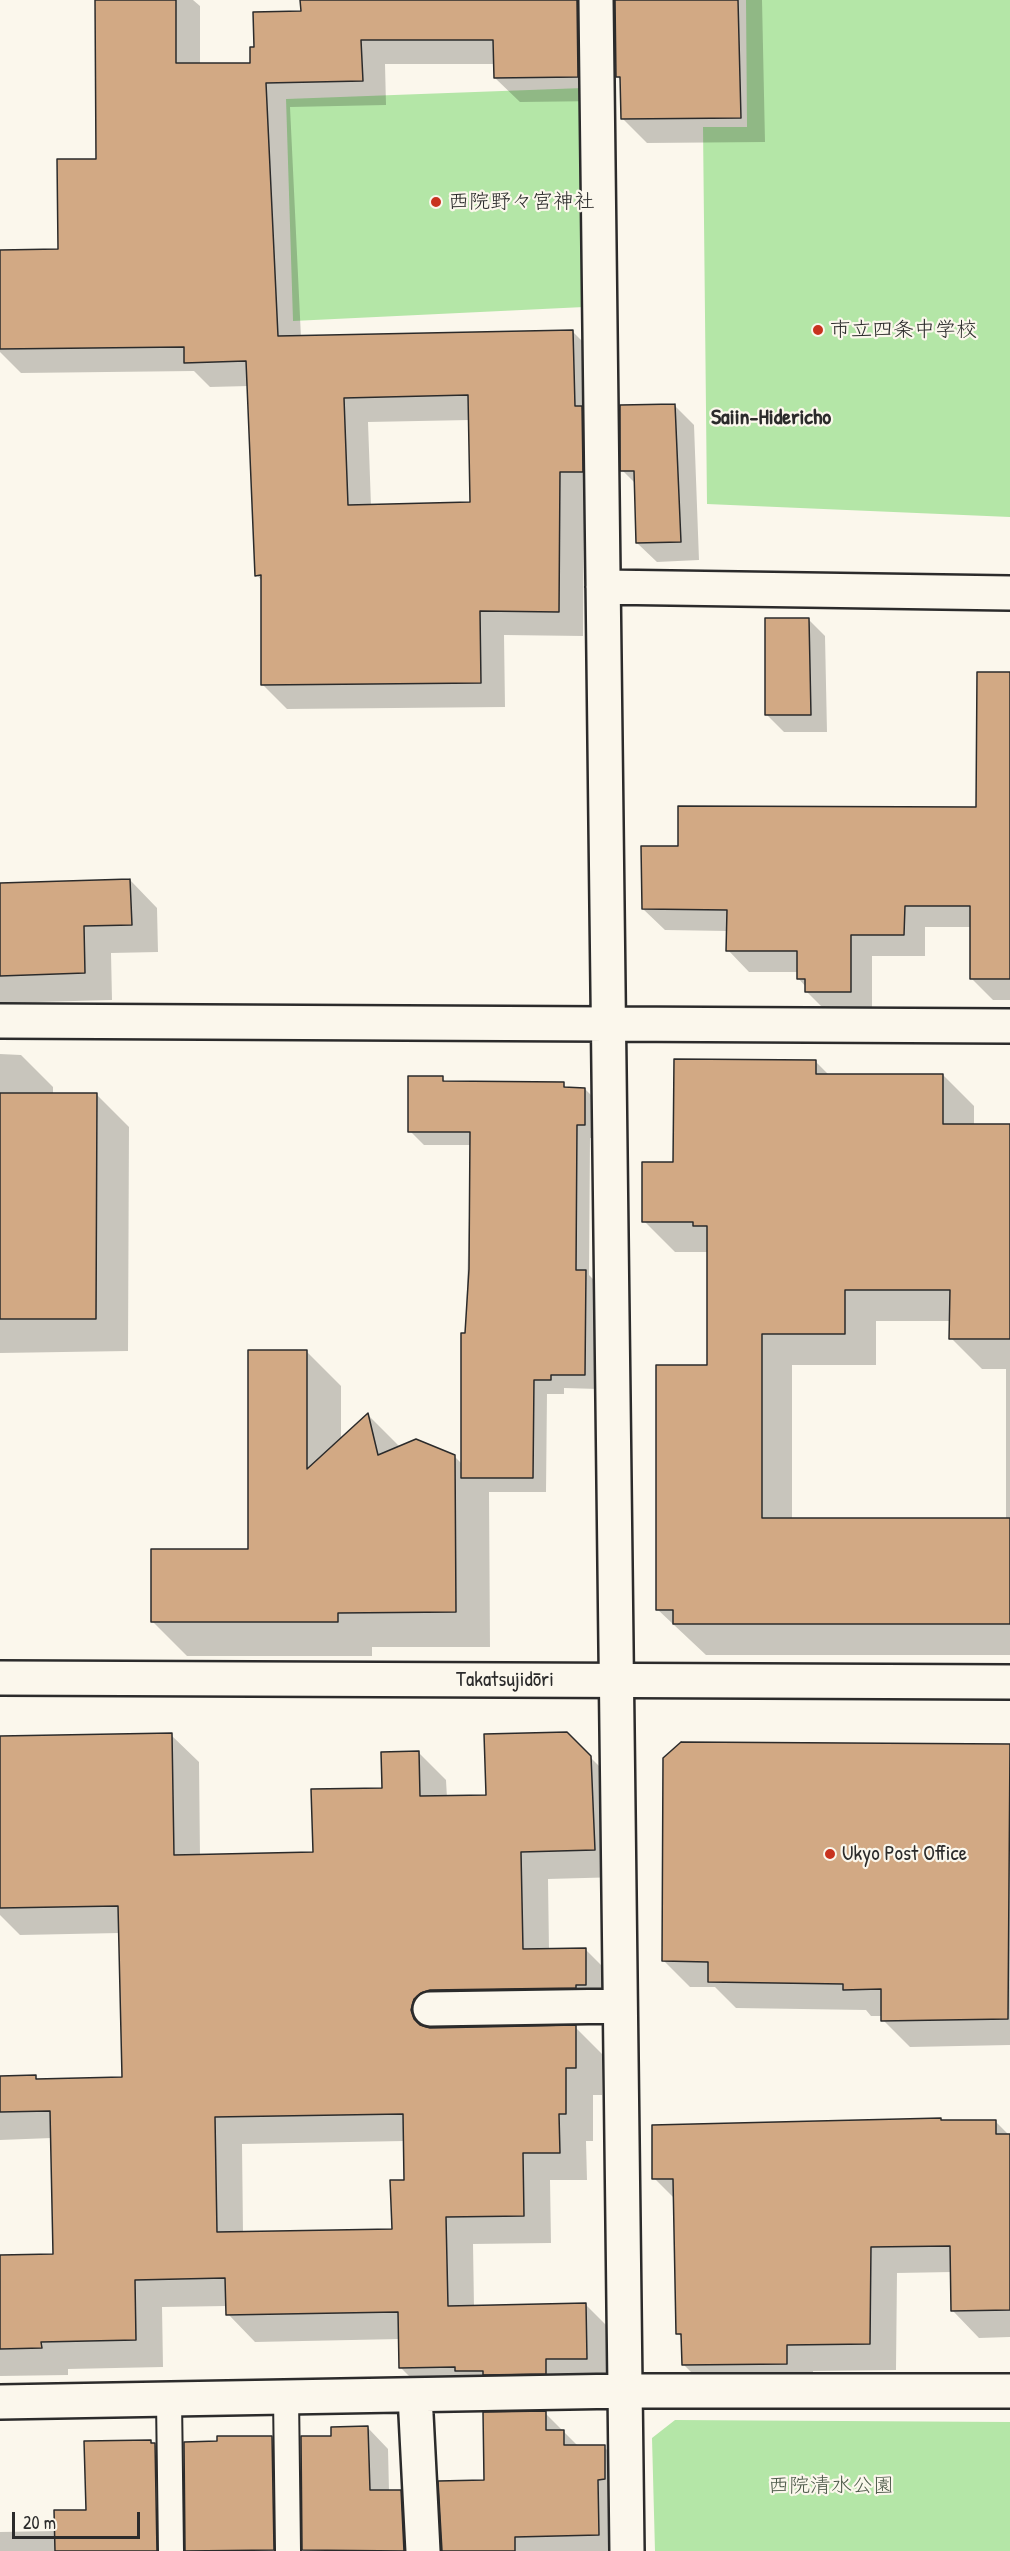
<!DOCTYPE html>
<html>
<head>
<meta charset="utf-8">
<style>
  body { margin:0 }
  #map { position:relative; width:1010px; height:2551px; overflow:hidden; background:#fbf7ec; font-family:"Patrick Hand",sans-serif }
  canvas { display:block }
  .scale { position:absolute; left:12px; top:2512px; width:128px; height:27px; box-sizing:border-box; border:3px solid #2b2b2b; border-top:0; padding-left:8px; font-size:18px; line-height:21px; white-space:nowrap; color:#2b2b2b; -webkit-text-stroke:4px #fbf7ec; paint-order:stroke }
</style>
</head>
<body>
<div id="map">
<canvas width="1010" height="2551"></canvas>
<div class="scale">20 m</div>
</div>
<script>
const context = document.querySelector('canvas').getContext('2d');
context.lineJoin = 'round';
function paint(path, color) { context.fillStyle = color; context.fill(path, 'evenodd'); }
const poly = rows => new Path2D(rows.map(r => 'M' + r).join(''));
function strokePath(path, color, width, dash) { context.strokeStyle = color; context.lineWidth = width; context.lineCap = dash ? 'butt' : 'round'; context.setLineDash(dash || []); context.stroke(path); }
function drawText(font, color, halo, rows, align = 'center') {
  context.font = font + ' "Patrick Hand","Klee One",sans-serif'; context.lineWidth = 4.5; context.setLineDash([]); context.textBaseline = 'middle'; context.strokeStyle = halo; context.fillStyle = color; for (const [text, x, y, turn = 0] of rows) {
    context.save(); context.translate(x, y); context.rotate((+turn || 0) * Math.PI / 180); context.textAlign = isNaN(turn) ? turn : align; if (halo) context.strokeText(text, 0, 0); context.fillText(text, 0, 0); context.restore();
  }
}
paint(poly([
  [746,0,1010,0,1010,517,707,504,703,127,747,127],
  [583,88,584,307,293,321,286,99],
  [675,2420,1010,2422,1010,2551,655,2551,652,2438]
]), '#b4e6a7');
paint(poly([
  [97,0,193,0,200,6,200,64,251,64,256,49,302,12,302,0,762,0,765,142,647,143,622,118,621,81,617,76,616,7,611,8,602,101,520,102,495,78,495,64,385,64,386,105,290,107,301,338,573,332,597,356,607,496,584,496,583,636,504,635,505,707,287,709,262,684,262,581,257,575,249,386,210,387,194,371,21,373,0,352,0,252,60,251,98,160],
  [470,420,471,503,371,506,368,422],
  [675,406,694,425,699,560,657,562,637,543,636,484,622,470],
  [808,619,825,636,827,732,784,732,767,715],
  [1010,673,1010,1000,993,1000,971,978,971,927,925,927,925,956,872,956,872,1013,828,1013,806,991,806,987,798,978,798,972,749,972,728,950,728,931,665,930,643,909,680,847,978,808],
  [130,880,157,908,158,952,111,953,112,1000,0,1003,0,884],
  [0,1054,21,1055,53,1087,53,1094,96,1094,129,1127,128,1351,0,1353],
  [816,1062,829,1075,943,1075,974,1106,974,1126,1010,1127,1010,1655,706,1655,657,1609,708,1366,708,1252,675,1252,644,1221,675,1164],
  [876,1321,951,1321,951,1338,982,1369,1006,1369,1006,1519,792,1519,792,1365,876,1365],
  [442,1078,446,1082,563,1084,568,1089,585,1089,599,1103,598,1138,590,1138,589,1275,599,1285,598,1389,564,1388,564,1394,547,1394,546,1492,489,1492,490,1647,372,1647,372,1656,187,1656,153,1622,249,1550,307,1352,341,1386,341,1440,368,1415,400,1447,454,1456,462,1464,471,1145,424,1145,410,1131],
  [566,1733,618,1785,622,1877,548,1879,549,1950,585,1949,613,1977,613,2012,447,2020,440,2029,575,2027,602,2054,602,2095,593,2095,593,2141,586,2141,587,2180,550,2180,551,2243,473,2244,474,2307,585,2304,613,2332,613,2386,428,2395,400,2367,400,2339,255,2342,228,2314,227,2306,162,2307,163,2367,68,2369,68,2375,0,2376,0,2256,54,2255,52,2138,0,2140,0,2079,124,2079,120,1933,20,1935,0,1915,0,1738,171,1735,199,1762,200,1856,314,1854,419,1753,446,1780,447,1798,487,1797],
  [405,2141,406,2182,393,2230,243,2233,242,2144],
  [681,1743,1010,1746,1010,2045,910,2047,883,2020,883,2016,871,2016,866,2010,736,2008,715,1987,690,1987,663,1960],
  [942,2122,996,2122,1010,2136,1010,2337,979,2338,953,2311,952,2272,897,2273,896,2370,813,2371,813,2390,710,2391,683,2364,683,2339,678,2333,675,2199,654,2178],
  [545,2413,579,2447,604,2447,625,2468,619,2551,443,2551,485,2481],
  [368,2428,388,2449,389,2491,400,2491,421,2512,423,2551,303,2551,302,2438,332,2438],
  [272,2438,292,2459,294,2551,187,2551,185,2444],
  [151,2441,175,2465,177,2551,158,2551,157,2460,154,2460,155,2551,0,2551,0,2532,56,2531,87,2512]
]), '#0003');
const building = poly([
  [95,0,176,0,176,63,250,63,250,47,254,47,253,12,301,11,300,0,577,0,578,77,494,78,493,40,361,40,363,81,266,83,278,336,573,330,575,406,582,406,583,472,560,472,559,612,480,611,481,683,261,685,261,575,255,576,246,361,184,363,184,347,0,349,0,250,58,249,57,159,96,159,95,0],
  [468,395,470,502,348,505,344,398,468,395],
  [615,0,738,0,741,118,621,119,620,77,616,77,615,0],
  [675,404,681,542,636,543,634,471,620,471,620,405,675,404],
  [765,618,809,618,811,715,765,715,765,618],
  [977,672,1010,672,1010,979,970,979,970,906,905,906,904,935,851,935,851,992,805,992,805,979,797,979,797,951,726,951,727,910,642,909,641,846,678,846,678,806,976,807,977,672],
  [130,879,132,925,84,926,85,973,0,976,0,883,130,879],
  [674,1059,816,1060,816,1074,943,1074,943,1124,1010,1124,1010,1339,949,1339,950,1290,845,1290,845,1334,762,1334,762,1518,1010,1518,1010,1624,673,1624,673,1610,656,1610,656,1365,707,1365,707,1226,693,1226,693,1222,642,1222,642,1162,673,1162,674,1059],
  [408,1076,443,1076,443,1081,564,1082,564,1087,585,1088,585,1125,577,1125,576,1270,586,1270,585,1375,551,1375,551,1380,534,1380,533,1478,461,1478,461,1333,465,1333,469,1269,470,1132,408,1132,408,1076],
  [0,1093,97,1093,96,1319,0,1319,0,1093],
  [248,1350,307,1350,307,1469,368,1413,378,1455,416,1439,455,1455,456,1612,338,1613,338,1622,151,1622,151,1549,248,1549,248,1350],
  [567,1732,591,1756,595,1850,521,1852,523,1949,586,1948,586,1985,576,1985,576,1988,430,1990,421,1993,414,1999,411,2010,414,2019,420,2025,430,2028,576,2025,576,2068,566,2068,566,2114,559,2114,560,2153,523,2153,524,2216,446,2217,448,2306,586,2303,587,2359,546,2359,546,2374,483,2375,483,2371,455,2371,455,2367,399,2368,398,2312,226,2315,225,2278,135,2280,136,2340,41,2342,42,2348,0,2349,0,2255,53,2254,50,2111,0,2112,0,2076,36,2075,36,2079,122,2077,118,1906,0,1908,0,1736,172,1733,174,1855,313,1852,311,1789,382,1788,381,1752,419,1751,420,1796,486,1795,484,1734,567,1732],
  [403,2114,404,2180,390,2180,392,2229,217,2232,215,2117,403,2114],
  [681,1742,1010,1744,1008,2019,881,2021,881,1989,843,1990,843,1984,708,1982,708,1962,662,1961,663,1758,681,1742],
  [941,2118,941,2120,996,2120,996,2134,1010,2134,1010,2310,951,2311,950,2246,871,2247,870,2344,787,2345,787,2364,682,2365,681,2334,676,2334,673,2179,652,2179,652,2125,941,2118],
  [546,2411,546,2430,564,2430,564,2445,605,2445,605,2479,598,2480,599,2535,515,2537,515,2551,442,2551,438,2481,484,2480,483,2412,546,2411],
  [368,2426,370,2490,401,2490,404,2551,302,2550,301,2436,331,2436,331,2427,368,2426],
  [217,2436,272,2436,274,2550,185,2551,184,2442,217,2441,217,2436],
  [151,2440,151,2443,155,2443,157,2551,55,2551,54,2510,86,2510,84,2441,151,2440]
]);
paint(building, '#d2a984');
strokePath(building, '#2b2b2b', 1.5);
const lane = poly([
  [286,2397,288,2550],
  [169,2400,171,2551]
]);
const street = poly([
  [596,0,627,2551],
  [603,587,1010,593],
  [0,1021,1010,1026],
  [430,2009,620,2006],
  [415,2395,423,2551],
  [0,2402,625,2391,1010,2391]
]);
const secondary = poly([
  [0,1678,1010,1682]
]);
strokePath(lane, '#2b2b2b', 28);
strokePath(street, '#2b2b2b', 38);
strokePath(secondary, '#2b2b2b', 38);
strokePath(lane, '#fbf7ec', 24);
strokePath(street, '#fbf7ec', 33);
strokePath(secondary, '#fbf7ec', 33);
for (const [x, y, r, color] of [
  [436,202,6,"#c8321e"],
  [818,330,6,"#c8321e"],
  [830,1854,6,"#c8321e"]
]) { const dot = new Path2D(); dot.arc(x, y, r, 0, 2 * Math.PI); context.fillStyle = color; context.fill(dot); strokePath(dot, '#fbf7ec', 2); }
drawText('21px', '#2b2b2b', '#fbf7ec', [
  ["西院野々宮神社",448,202],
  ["市立四条中学校",830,330],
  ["Ukyo Post Office",842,1854]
], 'left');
drawText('21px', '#2b2b2b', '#fbf7ec', [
  ["Takatsujidōri",505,1680]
]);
drawText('21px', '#4d5a4a', '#fbf7ec', [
  ["西院清水公園",831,2486]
]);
drawText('bold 22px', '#2b2b2b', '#fbf7ec', [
  ["Saiin-Hidericho",771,418]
]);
</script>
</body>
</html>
